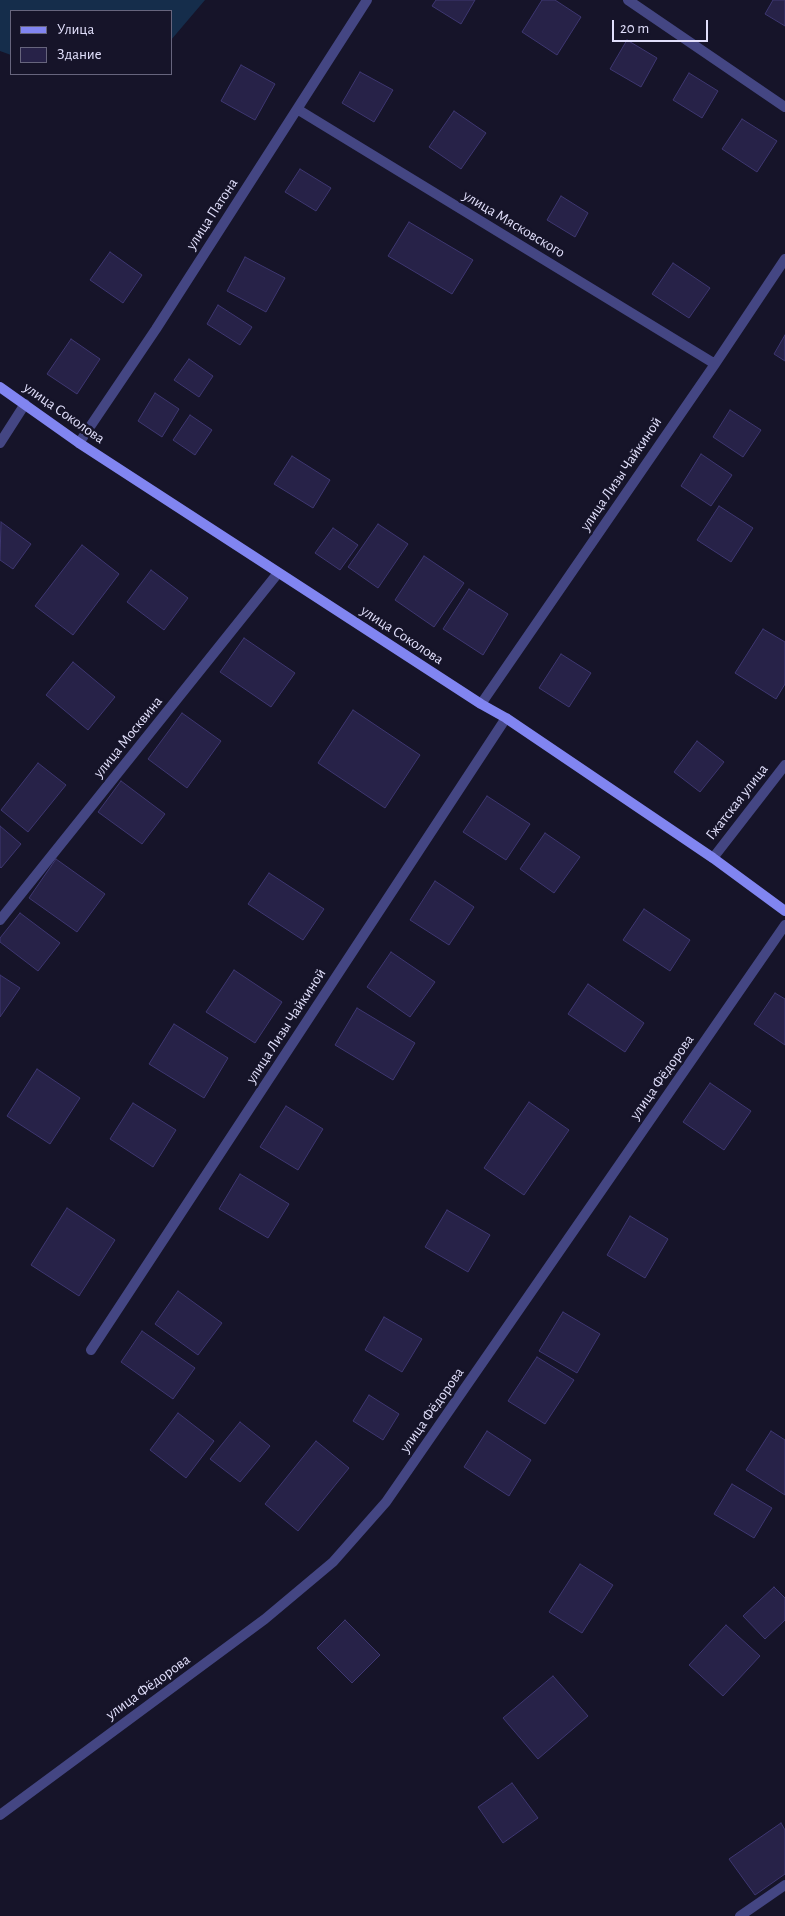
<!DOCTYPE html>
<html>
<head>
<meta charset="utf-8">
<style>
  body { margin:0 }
  #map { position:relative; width:785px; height:1916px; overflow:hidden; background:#161429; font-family:"Alegreya Sans",sans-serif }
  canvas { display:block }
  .legend { position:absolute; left:10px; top:10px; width:162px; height:65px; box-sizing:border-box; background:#161429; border:1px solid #67657d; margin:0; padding:6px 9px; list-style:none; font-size:15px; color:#e1dffb }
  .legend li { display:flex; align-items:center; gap:10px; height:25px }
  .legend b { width:25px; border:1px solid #67657d }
  .scale { position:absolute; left:612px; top:20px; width:96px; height:22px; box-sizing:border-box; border:2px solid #e1dffb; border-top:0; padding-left:6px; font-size:15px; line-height:18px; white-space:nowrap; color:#e1dffb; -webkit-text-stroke:4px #161429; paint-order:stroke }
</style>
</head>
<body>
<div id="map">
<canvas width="785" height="1916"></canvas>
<ul class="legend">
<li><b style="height:6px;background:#8185f1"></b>Улица</li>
<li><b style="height:14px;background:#272248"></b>Здание</li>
</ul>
<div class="scale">20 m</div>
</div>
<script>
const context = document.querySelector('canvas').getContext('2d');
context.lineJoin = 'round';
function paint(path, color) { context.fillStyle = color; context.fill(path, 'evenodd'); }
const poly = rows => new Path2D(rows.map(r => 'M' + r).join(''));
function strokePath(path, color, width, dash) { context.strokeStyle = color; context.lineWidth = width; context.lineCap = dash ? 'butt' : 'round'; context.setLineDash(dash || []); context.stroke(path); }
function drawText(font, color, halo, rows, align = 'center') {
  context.font = font + ' "Alegreya Sans",sans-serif'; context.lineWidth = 5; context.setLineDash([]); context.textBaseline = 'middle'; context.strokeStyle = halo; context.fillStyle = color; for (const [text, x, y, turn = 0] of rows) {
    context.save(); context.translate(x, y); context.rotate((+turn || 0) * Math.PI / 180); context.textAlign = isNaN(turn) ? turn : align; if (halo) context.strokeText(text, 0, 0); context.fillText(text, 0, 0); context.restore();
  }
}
paint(poly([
  [0,0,205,0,171,40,171,11,11,11,11,55,0,51]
]), '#152d4b');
const building = poly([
  [436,0,475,0,461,24,432,6,436,0],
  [542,0,555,0,581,17,557,55,522,32,542,0],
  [773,0,785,0,785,26,765,14,773,0],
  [627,40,657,58,641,87,610,69,627,40],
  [241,65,275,84,255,120,221,101,241,65],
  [360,72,393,90,374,122,342,103,360,72],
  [689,73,718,91,702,118,673,100,689,73],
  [454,111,486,133,461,169,429,147,454,111],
  [742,119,777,141,757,172,722,149,742,119],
  [300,169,331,188,316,211,285,192,300,169],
  [561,196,588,213,575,237,547,220,561,196],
  [409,222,473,260,452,294,388,256,409,222],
  [110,252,142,275,123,303,90,280,110,252],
  [245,257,285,278,266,312,227,291,245,257],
  [673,263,710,288,689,318,652,294,673,263],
  [218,305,252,327,240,345,207,324,218,305],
  [785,335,785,361,774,354,785,335],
  [71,339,100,359,77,394,47,374,71,339],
  [189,359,213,376,199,397,174,380,189,359],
  [155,393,179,409,162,437,138,421,155,393],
  [730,410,761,430,743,457,713,437,730,410],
  [190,415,212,430,195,455,173,440,190,415],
  [701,454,732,475,711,506,681,486,701,454],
  [292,456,330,480,313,508,274,484,292,456],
  [719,506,753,528,731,562,697,540,719,506],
  [1,522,31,544,13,569,0,560,1,522],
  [378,524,408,544,378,588,348,567,378,524],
  [333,528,358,545,340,570,315,553,333,528],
  [82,545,119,574,73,635,35,606,82,545],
  [424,556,464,583,434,627,395,600,424,556],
  [151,570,188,598,164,630,127,602,151,570],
  [469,589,508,614,483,655,443,629,469,589],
  [763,629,785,642,785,684,776,699,735,673,763,629],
  [244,638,295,673,271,707,220,672,244,638],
  [561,654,591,673,569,707,539,688,561,654],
  [73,662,115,697,88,730,46,695,73,662],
  [353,710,420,755,385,808,318,763,353,710],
  [182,713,221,741,187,788,148,759,182,713],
  [697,741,724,762,700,792,674,772,697,741],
  [38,763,66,785,28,832,1,810,38,763],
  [121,781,165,814,142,844,98,812,121,781],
  [487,796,530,824,506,860,463,832,487,796],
  [0,826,21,844,1,868,0,867,0,826],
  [545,833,580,857,554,893,520,869,545,833],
  [56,859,105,894,77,932,29,898,56,859],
  [269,873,324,909,303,940,248,904,269,873],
  [435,881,474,907,449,945,410,920,435,881],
  [644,909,690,940,670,971,623,940,644,909],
  [20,913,60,943,38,971,0,942,0,938,20,913],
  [391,952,435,982,410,1017,367,987,391,952],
  [234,970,282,1002,255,1043,206,1012,234,970],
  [0,975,20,988,0,1017,0,975],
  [588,984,644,1023,625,1052,568,1014,588,984],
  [775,993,785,999,785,1045,754,1024,775,993],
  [357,1008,415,1043,393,1080,335,1045,357,1008],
  [174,1024,228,1058,204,1098,149,1064,174,1024],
  [37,1069,80,1098,50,1144,7,1116,37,1069],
  [710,1083,751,1111,724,1150,683,1122,710,1083],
  [529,1102,569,1130,524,1195,484,1168,529,1102],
  [133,1103,176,1130,153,1167,110,1139,133,1103],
  [286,1106,323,1129,298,1170,260,1147,286,1106],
  [240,1174,289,1204,268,1238,219,1209,240,1174],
  [67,1208,115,1240,79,1296,31,1265,67,1208],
  [447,1210,490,1235,468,1272,425,1247,447,1210],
  [630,1216,668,1239,645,1278,607,1255,630,1216],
  [178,1291,222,1323,198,1355,155,1324,178,1291],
  [563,1312,600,1334,577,1373,539,1351,563,1312],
  [384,1317,422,1339,402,1372,365,1350,384,1317],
  [142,1331,195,1368,173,1399,121,1362,142,1331],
  [537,1357,574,1380,545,1424,508,1401,537,1357],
  [369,1395,399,1414,383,1440,353,1421,369,1395],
  [178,1413,214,1441,186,1478,150,1450,178,1413],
  [240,1422,270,1446,240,1482,210,1459,240,1422],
  [487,1431,531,1460,509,1496,464,1467,487,1431],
  [771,1431,785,1440,785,1495,746,1470,771,1431],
  [316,1441,349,1468,298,1531,265,1504,316,1441],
  [732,1484,772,1508,754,1538,714,1514,732,1484],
  [580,1564,613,1585,582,1633,549,1612,580,1564],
  [774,1587,785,1598,785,1620,765,1639,743,1616,774,1587],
  [345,1620,380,1655,352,1683,317,1648,345,1620],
  [726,1625,760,1656,723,1696,689,1665,726,1625],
  [553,1676,588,1716,538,1759,503,1718,553,1676],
  [512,1783,538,1818,503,1843,478,1807,512,1783],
  [781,1823,785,1830,785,1874,755,1895,729,1859,781,1823]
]);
paint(building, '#272248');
strokePath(building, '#3e3771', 1);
strokePath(poly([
  [628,0,785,107],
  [297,109,715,364],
  [0,443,25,404],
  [79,443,156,329,367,0],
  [481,704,715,364,785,259],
  [713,858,785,765],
  [0,920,278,573],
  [91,1350,506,718],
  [0,1815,265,1619,333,1562,386,1502,785,925],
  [740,1916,785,1885]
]), '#444683', 10);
strokePath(poly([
  [0,387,79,443,481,704,506,718,713,858,785,911]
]), '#8185f1', 10);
drawText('15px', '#e1dffb', '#161429', [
  ["улица Патона",212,214,-57],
  ["улица Мясковского",514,224,31],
  ["улица Соколова",64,413,35],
  ["улица Лизы Чайкиной",621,474,-56],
  ["улица Соколова",402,635,33],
  ["улица Москвина",128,737,-51],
  ["Гжатская улица",737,802,-52],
  ["улица Лизы Чайкиной",286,1026,-57],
  ["улица Фёдорова",662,1077,-55],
  ["улица Фёдорова",432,1410,-55],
  ["улица Фёдорова",148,1687,-36]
]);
</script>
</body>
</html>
